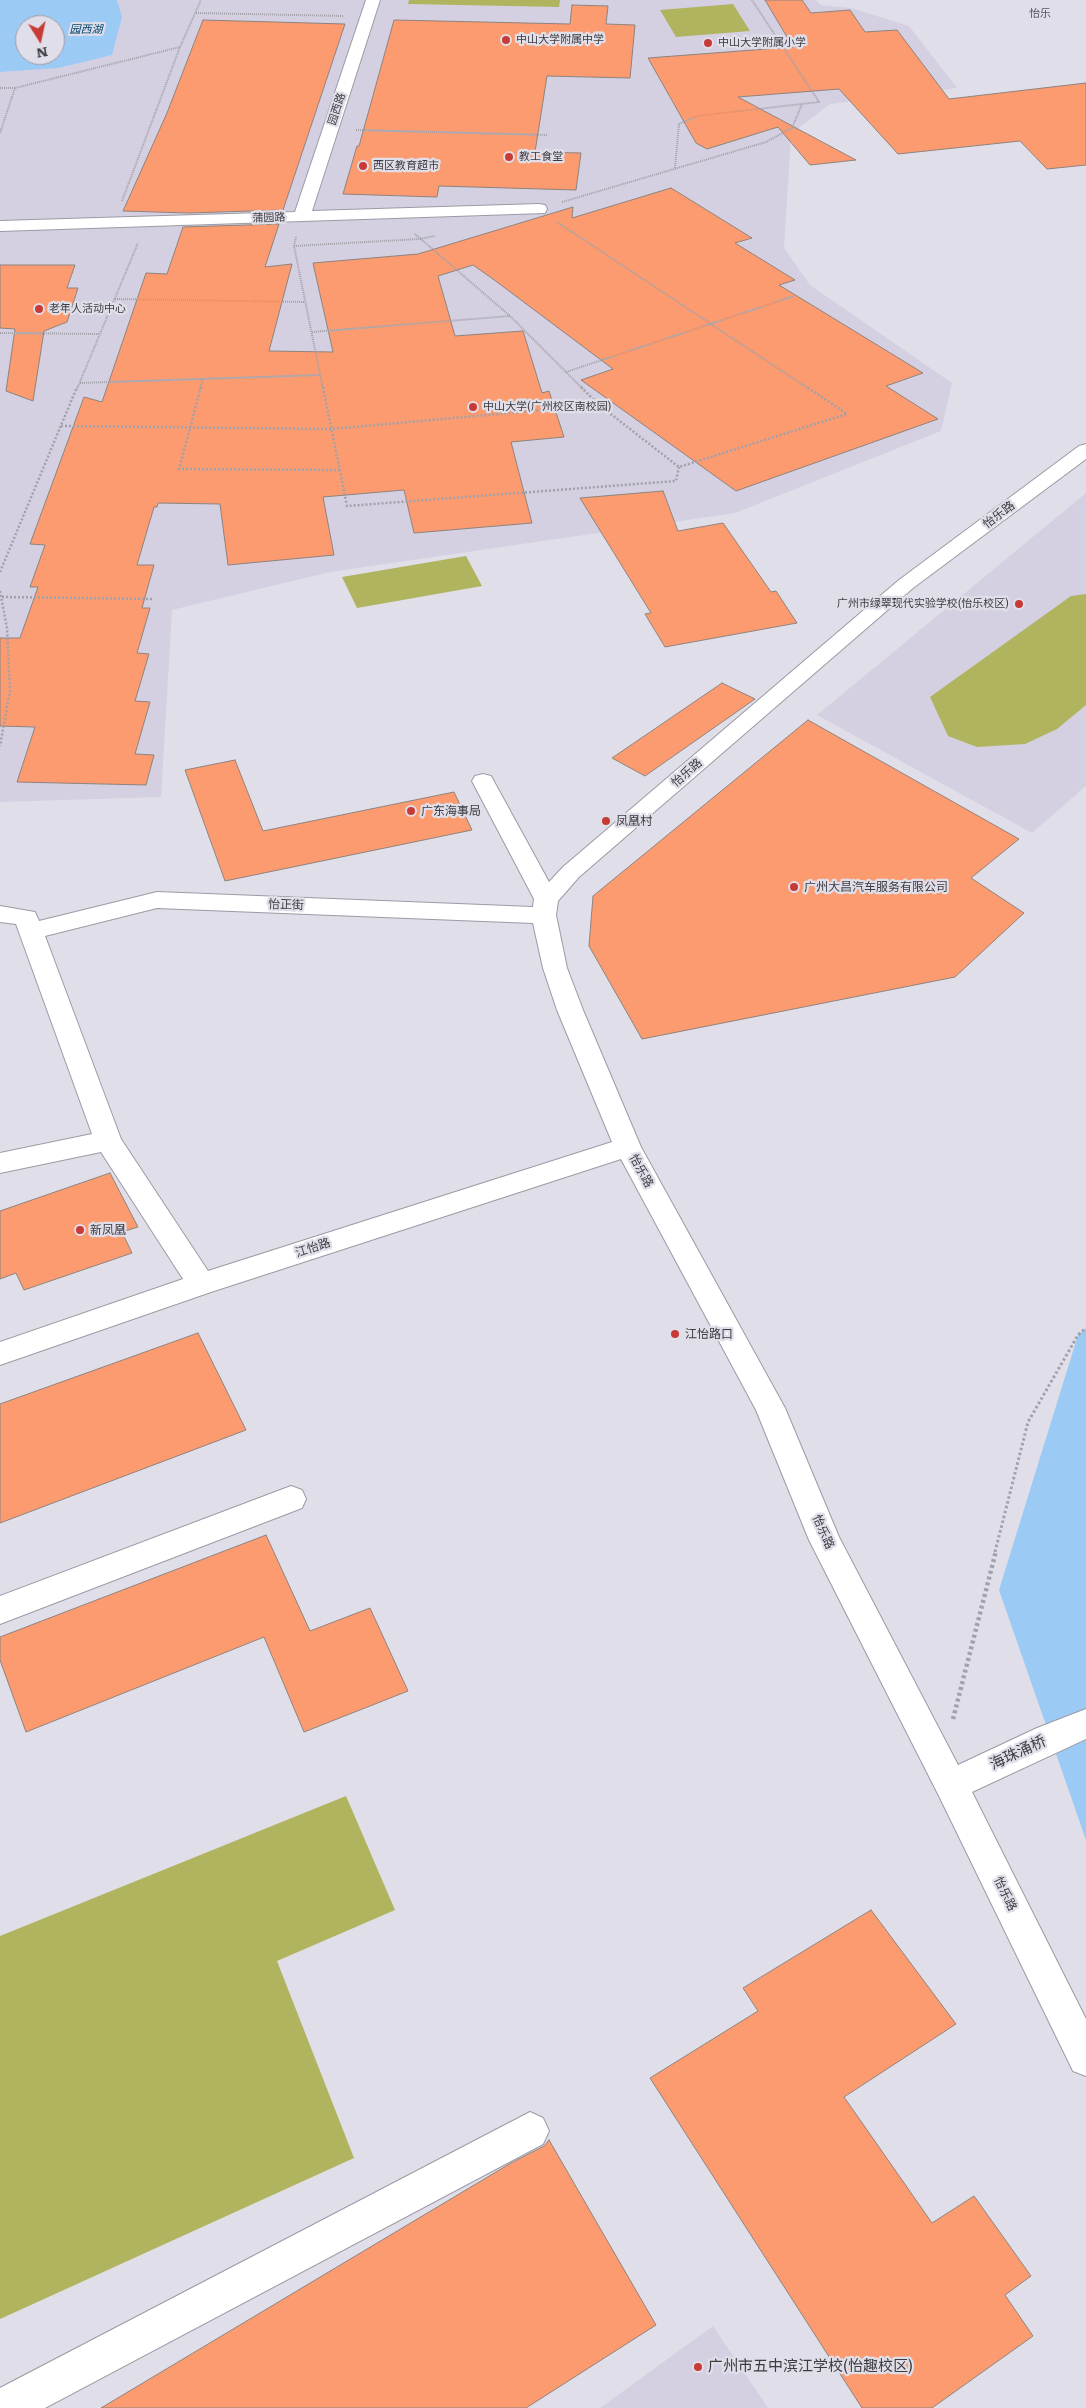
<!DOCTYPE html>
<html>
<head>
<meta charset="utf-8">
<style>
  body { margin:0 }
  #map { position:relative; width:1086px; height:2408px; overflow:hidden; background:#e0dee9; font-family:Literata,serif }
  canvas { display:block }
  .north { position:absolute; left:15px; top:15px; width:50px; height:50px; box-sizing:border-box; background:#e0dee9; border:1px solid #9f9da5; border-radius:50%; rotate:170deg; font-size:14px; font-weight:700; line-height:20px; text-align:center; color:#3d3c40 }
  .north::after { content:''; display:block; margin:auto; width:18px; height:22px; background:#c83a35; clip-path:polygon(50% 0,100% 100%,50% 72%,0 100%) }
</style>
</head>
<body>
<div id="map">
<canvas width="1086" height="2408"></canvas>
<div class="north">N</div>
</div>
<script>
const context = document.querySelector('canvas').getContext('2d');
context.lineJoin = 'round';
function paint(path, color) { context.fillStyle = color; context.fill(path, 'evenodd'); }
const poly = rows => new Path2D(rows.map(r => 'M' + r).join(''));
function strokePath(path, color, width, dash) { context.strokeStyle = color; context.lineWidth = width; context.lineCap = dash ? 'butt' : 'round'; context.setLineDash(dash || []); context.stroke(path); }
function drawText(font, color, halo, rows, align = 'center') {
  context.font = font + ' Literata,"Noto Sans SC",serif'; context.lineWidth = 4.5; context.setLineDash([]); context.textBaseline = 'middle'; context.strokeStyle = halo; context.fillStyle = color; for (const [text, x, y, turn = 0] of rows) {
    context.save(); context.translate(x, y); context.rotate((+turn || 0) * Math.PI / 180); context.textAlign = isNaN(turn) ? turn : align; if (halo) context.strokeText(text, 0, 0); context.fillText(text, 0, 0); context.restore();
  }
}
paint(poly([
  [0,0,815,0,821,5,851,8,909,26,957,88,830,104,791,134,784,248,810,285,952,383,941,431,735,513,330,572,172,610,161,797,0,802],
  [25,25,55,25,55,55,25,55],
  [1086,493,1086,786,1032,833,817,715],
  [713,2326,768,2408,600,2408]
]), '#d4d0e2');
paint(poly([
  [409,0,560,0,559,7,408,4],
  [733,4,750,31,676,37,660,10],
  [466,556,482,586,357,608,342,577],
  [1086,594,1086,705,1057,729,1025,744,977,747,948,736,930,697,1071,596],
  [346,1796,395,1910,277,1961,354,2158,0,2319,0,1936]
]), '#b0b45f');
paint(poly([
  [0,0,117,0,122,17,112,55,58,68,0,72],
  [25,25,55,25,55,55,25,55],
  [1086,1328,1086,1840,999,1590,1078,1335]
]), '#9bcaf4');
const building = poly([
  [765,0,802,0,811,13,850,10,865,32,897,30,949,99,1086,83,1086,165,1047,169,1020,141,898,154,839,89,738,97,856,160,810,165,778,127,707,149,696,143,648,58,793,47,765,0],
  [572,5,608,6,606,24,635,25,630,78,547,76,535,152,581,153,576,190,439,186,437,197,343,194,357,146,359,146,394,20,570,24,572,5],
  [203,20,345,24,283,210,188,213,123,211,167,113,203,20],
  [671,188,752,238,735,243,795,280,779,285,923,373,886,386,938,419,736,491,581,380,613,369,493,279,473,265,438,276,455,336,523,331,542,393,549,391,564,437,511,442,532,523,414,533,404,490,323,497,334,555,228,565,220,504,158,503,157,507,154,507,137,565,154,565,142,608,150,608,137,653,149,654,135,701,150,702,135,754,154,755,146,785,17,782,35,727,0,726,0,638,20,638,38,587,30,587,45,545,30,544,84,397,102,402,146,273,167,274,183,227,279,224,265,267,292,264,269,351,333,352,313,263,418,254,573,207,572,218,671,188],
  [0,265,75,265,67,288,78,288,67,322,44,331,33,401,6,391,15,329,0,328,0,265],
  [663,491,678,531,723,523,771,592,776,591,797,623,665,647,645,614,651,613,580,498,663,491],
  [722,683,755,699,645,776,612,758,722,683],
  [808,720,1019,839,971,878,1024,913,955,977,642,1039,589,946,593,896,808,720],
  [235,760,263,831,454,792,472,830,225,881,185,770,235,760],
  [110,1173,138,1227,122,1232,132,1253,24,1290,16,1273,0,1279,0,1211,110,1173],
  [198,1333,246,1430,0,1523,0,1404,198,1333],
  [266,1535,310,1631,370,1608,408,1691,304,1732,264,1637,26,1732,0,1660,0,1637,266,1535],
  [871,1910,956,2024,844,2097,932,2223,974,2196,1031,2276,1005,2295,1033,2336,932,2408,862,2408,650,2078,758,2011,743,1988,871,1910],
  [549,2140,656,2325,526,2408,101,2408,511,2163,544,2146,549,2140]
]);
paint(building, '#fb9b6f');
strokePath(building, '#8e837e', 1);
const minor = poly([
  [366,0,380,0,312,211,539,204,545,205,547,209,545,213,0,231,0,221,295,212,366,0],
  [1086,444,1086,459,913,588,579,877,558,901,556,915,567,968,583,1010,641,1147,785,1408,839,1537,958,1765,1037,1728,1086,1709,1086,1739,972,1792,1086,2019,1086,2076,1073,2071,939,1796,809,1540,756,1410,621,1159,211,1292,0,1365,0,1342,183,1279,101,1152,0,1173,0,1153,92,1134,16,924,0,922,0,906,35,912,39,921,157,892,533,907,534,899,472,781,475,776,483,774,491,776,549,882,563,867,899,580,1079,446,1086,444],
  [157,908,533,923,543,968,557,1010,612,1142,208,1271,121,1139,45,936,157,908],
  [291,1486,302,1490,306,1499,302,1508,0,1624,0,1596,291,1486],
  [530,2112,543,2118,549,2131,543,2144,45,2408,0,2408,0,2388,530,2112]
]);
strokePath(minor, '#9c9aa4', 2);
strokePath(poly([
  [196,13,344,16],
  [0,88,15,88],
  [356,130,548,135],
  [0,133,15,88,180,47],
  [675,168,679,124,697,116,819,102,752,0],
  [122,201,180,47,201,0],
  [562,202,766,142,792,128,802,104],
  [557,222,809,389],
  [415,234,510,316,583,389],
  [296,237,294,246,323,389],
  [294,246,419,239,435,236],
  [115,299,305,302],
  [312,332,510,316],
  [0,333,99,334],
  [566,372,794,296],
  [80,383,320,375],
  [77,389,138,243],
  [200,389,203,379]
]), '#a2a1a9', 2, [1, 1]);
strokePath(poly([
  [201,387,179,469,340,470],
  [323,387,347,506,676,481,679,467],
  [581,387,599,405,679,467,847,414,807,387],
  [61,426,331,429,599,405],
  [0,572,77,387],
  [0,591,7,628,10,691,0,746],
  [2,597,153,599]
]), '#a2a1a9', 2.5, [2, 2]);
strokePath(poly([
  [995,1552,1028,1422,1078,1335,1086,1328]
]), '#a2a1a9', 3, [2.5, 2.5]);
strokePath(poly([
  [953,1719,996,1551]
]), '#a2a1a9', 4.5, [3, 3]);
paint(minor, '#fff');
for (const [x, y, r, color] of [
  [506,40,5,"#c83a35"],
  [708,43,5,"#c83a35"],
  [509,157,5,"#c83a35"],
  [363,166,5,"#c83a35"],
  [39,309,5,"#c83a35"],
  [473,407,5,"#c83a35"],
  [1019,604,5,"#c83a35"],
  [411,811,5,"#c83a35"],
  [606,821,5,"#c83a35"],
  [794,887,5,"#c83a35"],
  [80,1230,5,"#c83a35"],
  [675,1334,5,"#c83a35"],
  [698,2367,5,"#c83a35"]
]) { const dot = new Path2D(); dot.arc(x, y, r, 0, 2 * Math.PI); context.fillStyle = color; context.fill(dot); strokePath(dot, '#e0dee9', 2); }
drawText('11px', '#56545d', '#e0dee9', [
  ["怡乐",1040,14]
]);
drawText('italic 11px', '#00436f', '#e0dee9', [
  ["园西湖",86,30]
]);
drawText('11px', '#3d3c40', '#e0dee9', [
  ["中山大学附属中学",516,40],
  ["中山大学附属小学",718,43],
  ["教工食堂",519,157],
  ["西区教育超市",373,166],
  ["老年人活动中心",49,309],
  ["中山大学(广州校区南校园)",483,407],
  ["广州市绿翠现代实验学校(怡乐校区)",1009,604,"right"]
], 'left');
drawText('11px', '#3d3c40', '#e0dee9', [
  ["园西路",337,109,-72],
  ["蒲园路",269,218,-2]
]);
drawText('12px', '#3d3c40', '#e0dee9', [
  ["怡乐路",999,515,-37],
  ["怡乐路",687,773,-41],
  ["怡正街",286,905,2],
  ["怡乐路",641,1171,61],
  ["江怡路",313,1248,-18],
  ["怡乐路",823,1532,66],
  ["怡乐路",1005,1894,64]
]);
drawText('12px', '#3d3c40', '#e0dee9', [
  ["广东海事局",421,811],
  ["凤凰村",616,821],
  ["广州大昌汽车服务有限公司",804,887],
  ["新凤凰",90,1230],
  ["江怡路口",685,1334]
], 'left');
drawText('15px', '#3d3c40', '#e0dee9', [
  ["海珠涌桥",1018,1753,-25]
]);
drawText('15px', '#3d3c40', '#e0dee9', [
  ["广州市五中滨江学校(怡趣校区)",708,2367]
], 'left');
</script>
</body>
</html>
